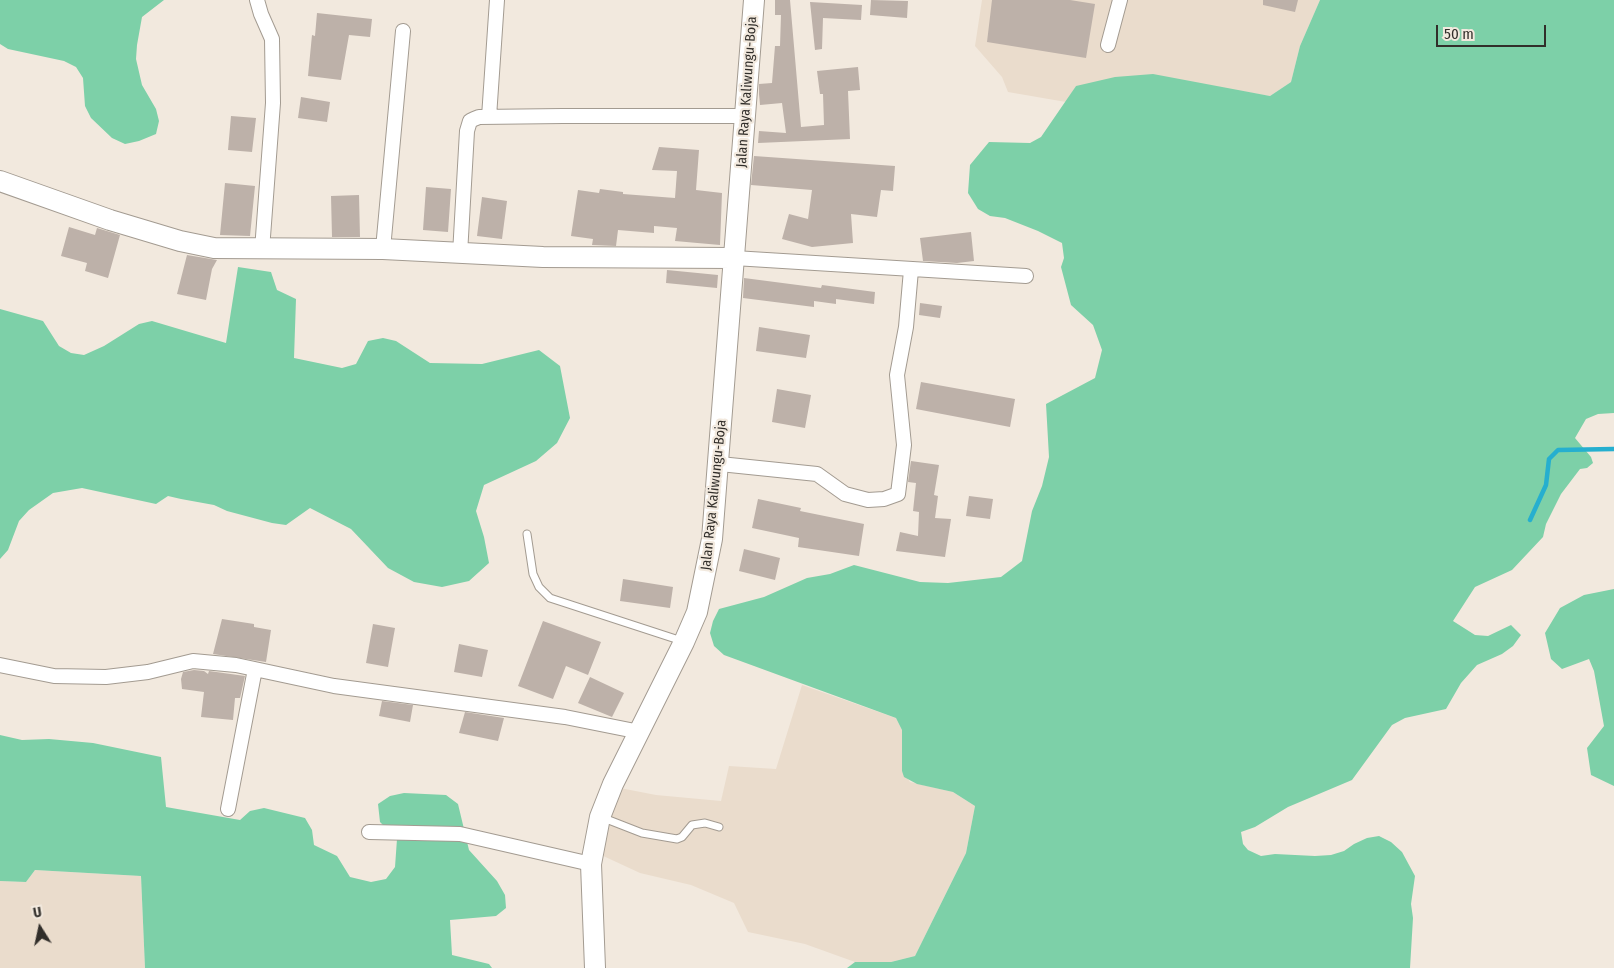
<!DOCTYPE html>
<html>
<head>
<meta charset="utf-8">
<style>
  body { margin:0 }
  #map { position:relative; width:1614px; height:968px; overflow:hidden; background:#f2e9de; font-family:"Fira Sans Condensed",sans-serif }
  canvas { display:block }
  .north { position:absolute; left:15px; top:903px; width:50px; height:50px; -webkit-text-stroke:4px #f2e9de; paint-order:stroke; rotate:350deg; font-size:14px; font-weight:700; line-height:20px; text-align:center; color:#312e2a }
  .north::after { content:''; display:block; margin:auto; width:18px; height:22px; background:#312e2a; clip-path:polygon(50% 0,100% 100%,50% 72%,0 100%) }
  .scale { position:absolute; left:1436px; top:25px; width:110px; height:22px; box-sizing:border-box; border:2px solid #312e2a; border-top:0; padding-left:6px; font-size:15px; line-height:18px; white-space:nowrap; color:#312e2a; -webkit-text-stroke:4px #f2e9de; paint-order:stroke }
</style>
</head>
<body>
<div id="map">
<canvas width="1614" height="968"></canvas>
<div class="north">U</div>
<div class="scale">50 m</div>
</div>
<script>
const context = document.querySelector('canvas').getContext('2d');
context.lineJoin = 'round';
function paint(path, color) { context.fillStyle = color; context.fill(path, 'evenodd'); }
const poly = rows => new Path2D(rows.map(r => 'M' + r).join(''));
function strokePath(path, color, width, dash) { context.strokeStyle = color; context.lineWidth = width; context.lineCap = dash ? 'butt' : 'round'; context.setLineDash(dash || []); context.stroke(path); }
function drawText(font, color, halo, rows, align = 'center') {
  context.font = font + ' "Fira Sans Condensed",sans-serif'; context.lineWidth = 4.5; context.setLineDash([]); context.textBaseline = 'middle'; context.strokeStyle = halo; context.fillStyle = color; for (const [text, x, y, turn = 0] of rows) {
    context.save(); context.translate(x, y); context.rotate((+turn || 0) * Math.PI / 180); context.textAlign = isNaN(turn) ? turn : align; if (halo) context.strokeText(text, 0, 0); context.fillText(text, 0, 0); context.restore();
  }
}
paint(poly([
  [982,0,1320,0,1300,46,1291,82,1270,96,1227,89,1076,86,1066,102,1008,92,1002,77,975,46],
  [802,685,896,718,902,730,902,771,910,782,953,792,975,806,966,853,915,956,891,962,855,962,805,944,748,932,734,903,691,885,640,873,599,854,620,788,656,795,721,801,729,766,776,769],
  [35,870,141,876,145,968,0,968,0,881,26,882]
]), '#eadccc');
paint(poly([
  [0,0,164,0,142,17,137,45,136,59,142,85,156,109,159,121,156,134,139,141,125,144,112,138,91,118,85,106,83,78,76,67,64,61,8,49,0,44],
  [1320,0,1614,0,1614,413,1598,414,1586,419,1575,438,1591,457,1593,463,1587,468,1580,469,1561,494,1546,524,1543,537,1512,570,1475,587,1453,621,1475,635,1488,636,1511,625,1521,635,1513,646,1502,654,1477,665,1461,683,1446,709,1405,718,1392,725,1352,780,1288,807,1255,827,1241,832,1243,844,1248,850,1261,856,1275,854,1315,856,1331,855,1344,851,1354,844,1367,838,1379,836,1391,842,1402,852,1415,876,1411,904,1413,918,1410,968,847,968,855,962,891,962,915,956,966,853,975,806,953,792,917,784,904,777,902,771,902,730,896,718,724,655,714,646,710,633,713,621,719,609,764,597,807,578,830,574,854,565,920,582,948,583,1001,577,1022,561,1032,511,1042,486,1049,457,1046,404,1095,378,1102,350,1093,325,1071,305,1061,267,1064,258,1062,243,1038,231,1005,218,990,216,978,209,968,193,970,165,989,142,1030,143,1041,137,1076,86,1115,77,1153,74,1270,96,1291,82,1300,46],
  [238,267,271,272,277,290,296,299,294,358,342,368,356,364,368,341,383,338,396,341,430,363,482,364,539,350,560,366,570,418,557,443,536,461,484,485,476,511,484,537,489,563,469,581,442,587,414,582,388,568,351,529,310,508,286,525,272,523,227,511,214,505,181,499,168,496,156,504,82,488,53,493,29,510,19,521,8,550,0,559,0,309,43,321,59,346,71,353,84,355,104,346,139,324,152,321,226,343],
  [1614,589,1614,786,1591,775,1587,748,1604,726,1594,671,1589,659,1562,669,1551,659,1545,633,1560,608,1584,595],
  [0,735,22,740,49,739,93,743,161,757,166,807,240,820,250,811,264,808,305,818,312,830,314,845,337,856,350,877,371,882,386,879,395,867,397,839,380,822,378,804,390,796,404,793,446,795,458,804,469,850,497,881,505,895,506,908,496,916,450,920,452,955,489,964,492,968,145,968,141,876,35,870,26,882,0,881]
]), '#7dd0a8');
strokePath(poly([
  [1530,520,1546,485,1549,459,1558,450,1614,449]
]), '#26afcf', 4.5);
paint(poly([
  [775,0,790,0,801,127,824,125,823,94,820,94,817,71,858,67,860,90,848,91,850,139,758,143,759,131,786,133,782,103,760,105,759,94,759,84,772,83,775,46,780,46,781,15,775,15],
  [871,0,908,1,907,18,870,15],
  [992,0,1070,0,1095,4,1086,58,987,42],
  [1263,0,1298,0,1295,12,1263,5],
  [810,2,862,5,861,20,823,18,822,49,815,50],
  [317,13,372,19,370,37,349,35,341,80,308,76,312,35,315,36],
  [301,97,330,102,327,122,298,118],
  [231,116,256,118,252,152,228,150],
  [659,147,699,150,696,190,722,193,720,245,675,241,677,228,654,226,654,233,618,230,616,246,592,245,593,239,571,236,578,190,599,193,600,189,623,192,623,194,675,198,677,171,652,170],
  [754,156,895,166,893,191,881,190,877,217,851,214,853,243,812,247,782,239,789,214,808,219,812,190,751,185],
  [225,183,255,186,250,236,220,235],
  [426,187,451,189,448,232,423,230],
  [359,195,360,237,332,237,331,196],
  [482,197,507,201,502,239,477,236],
  [69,227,95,235,97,228,120,235,108,278,85,271,87,263,61,256],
  [971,232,974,261,957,263,923,261,920,238],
  [187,255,217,260,212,269,206,300,177,294],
  [667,270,718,275,717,288,666,283],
  [744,278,821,288,822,285,875,292,874,304,836,299,836,304,814,301,814,307,743,298],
  [920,303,942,306,940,318,919,315],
  [759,327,810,335,806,358,756,351],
  [921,382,1015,399,1010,427,916,409],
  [777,389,811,395,805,428,772,422],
  [911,461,939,465,934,495,938,496,935,518,951,519,945,557,896,551,900,532,918,536,919,512,913,511,916,483,908,482],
  [969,496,993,499,990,519,966,516],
  [758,499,801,508,800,511,864,524,859,556,798,547,799,538,752,528],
  [744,549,780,558,775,580,739,571],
  [623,579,673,587,670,608,620,601],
  [222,619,254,624,254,627,271,630,266,662,213,654],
  [543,621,601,642,588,675,566,666,553,699,518,686],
  [373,624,395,628,388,667,366,663],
  [459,644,488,650,482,677,454,672],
  [194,670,204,671,208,674,209,671,245,676,240,698,235,698,233,720,201,717,204,692,182,689,181,679,183,672],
  [590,677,624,693,612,717,578,703],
  [382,701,413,705,410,722,379,716],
  [465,712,504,718,498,741,459,733]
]), '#bdb1a9');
const lane = poly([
  [527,534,533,574,539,587,550,598,682,641],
  [601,817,642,833,677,839,682,837,692,825,705,823,719,827]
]);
const street = poly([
  [257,0,261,14,272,39,273,103,262,250],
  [1108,45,1120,0],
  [489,117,497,0],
  [383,249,403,31],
  [460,254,467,131,470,121,474,119,479,117,563,116,746,116],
  [734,258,1026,276],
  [720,464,817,474,845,494,868,500,884,499,898,494,904,445,897,375,906,327,911,270],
  [0,665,54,676,106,677,148,672,193,661,236,665,334,686,565,717,640,732],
  [228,809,255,669],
  [369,832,460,834,591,864]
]);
const secondary = poly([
  [0,181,110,220,180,241,214,248,383,249,543,257,734,258],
  [595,968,591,864,600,817,613,784,684,642,697,612,712,539,754,0]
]);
strokePath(lane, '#a39b91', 9);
strokePath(street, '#a39b91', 16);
strokePath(secondary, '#a39b91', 22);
strokePath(lane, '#fff', 7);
strokePath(street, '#fff', 14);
strokePath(secondary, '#fff', 20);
drawText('14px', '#312e2a', '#f2e9de', [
  ["Jalan Raya Kaliwungu-Boja",747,92,-86],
  ["Jalan Raya Kaliwungu-Boja",714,495,-84]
]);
</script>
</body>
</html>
